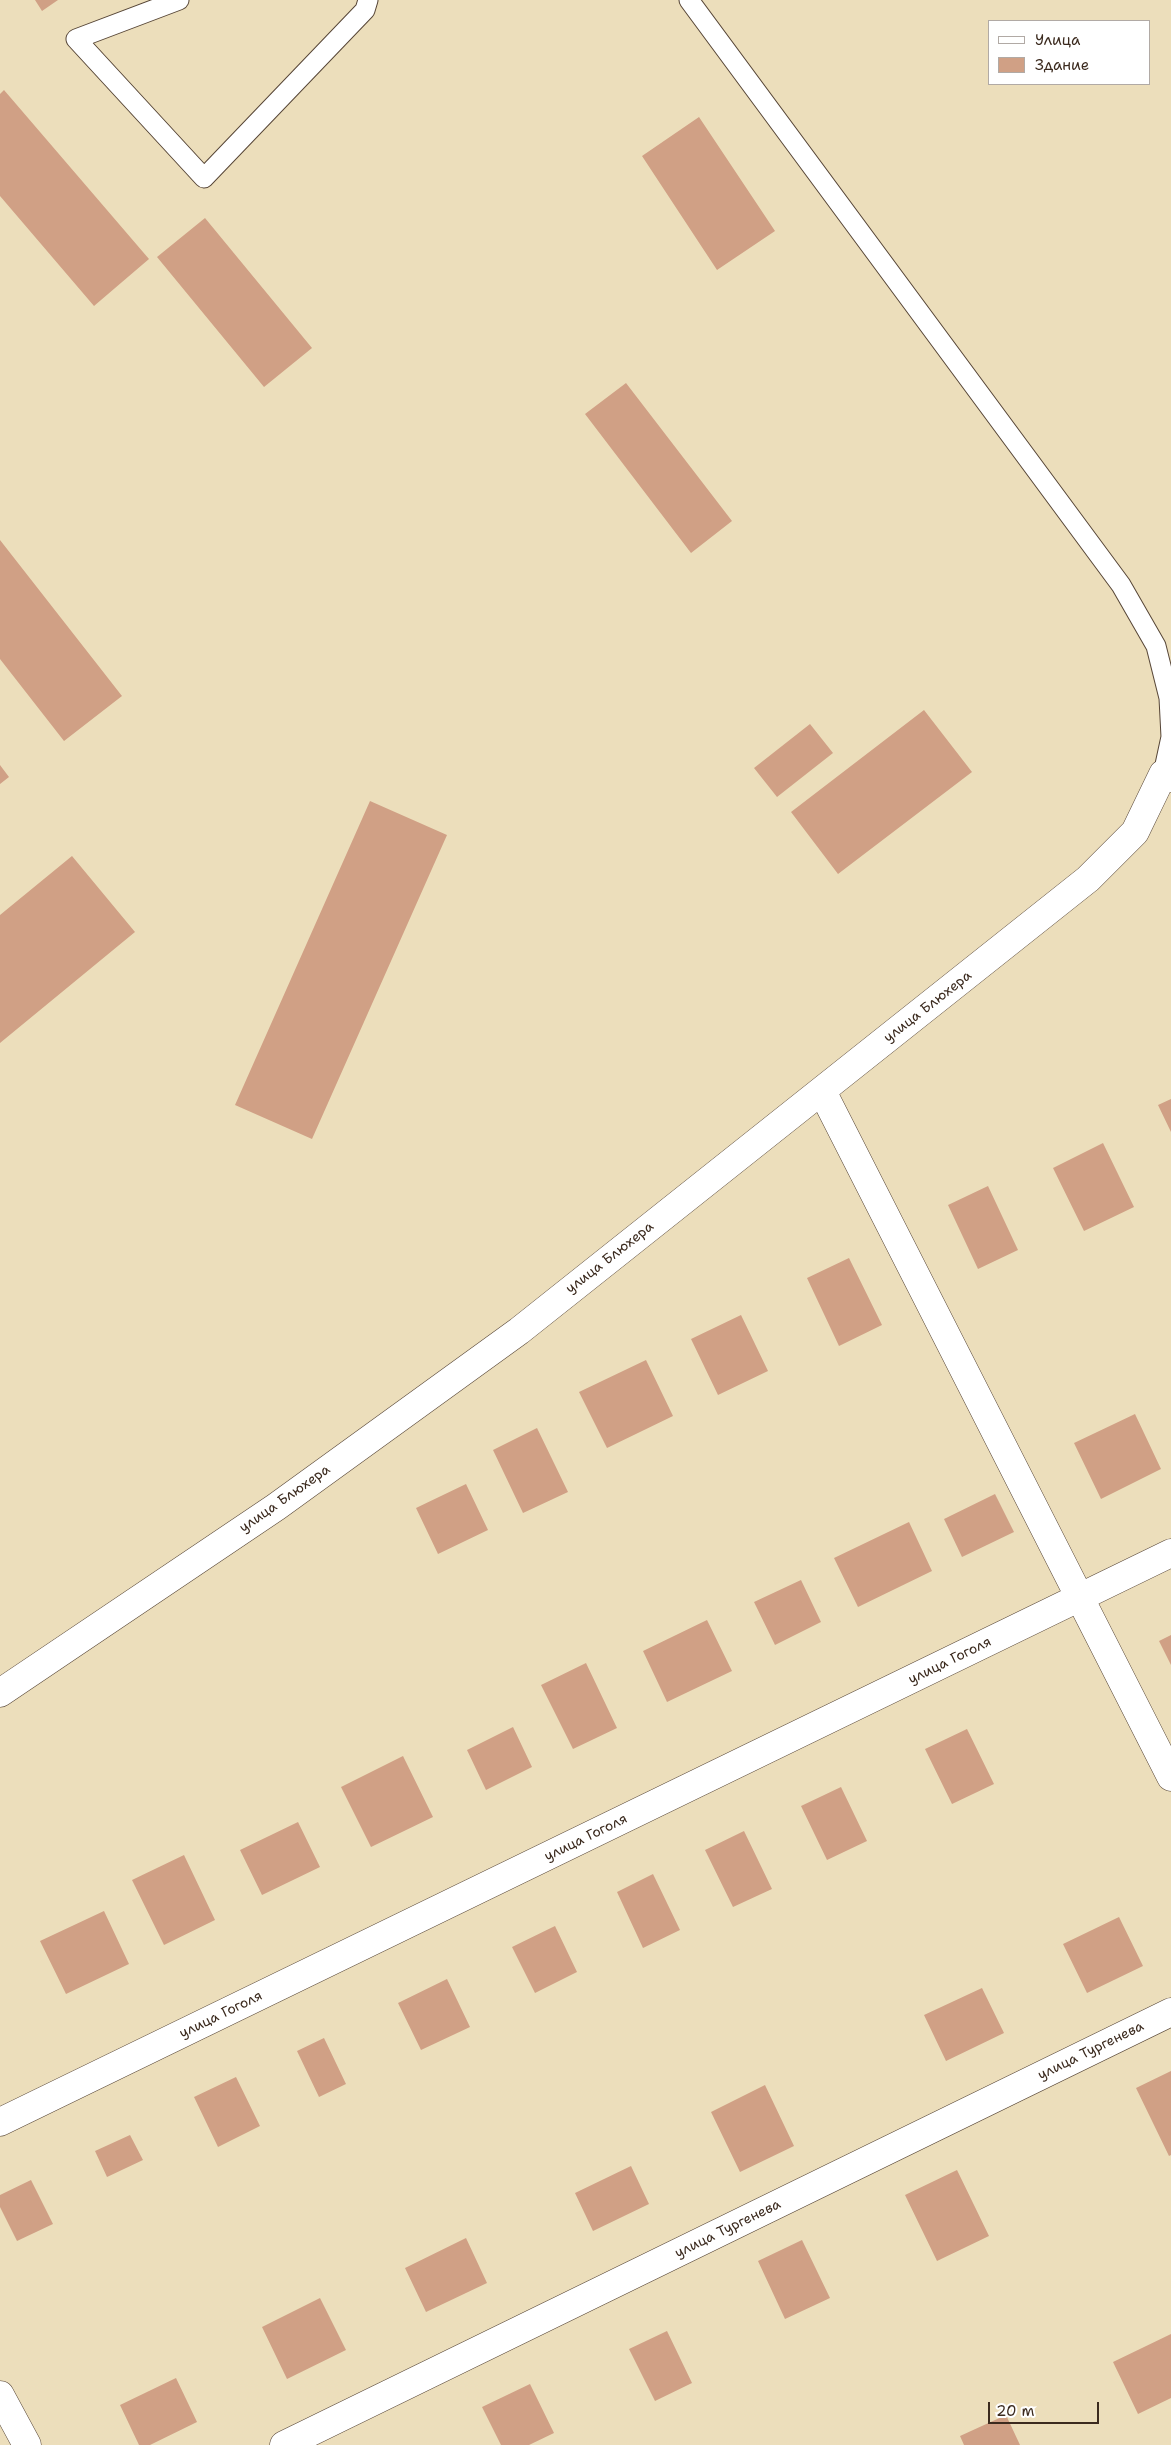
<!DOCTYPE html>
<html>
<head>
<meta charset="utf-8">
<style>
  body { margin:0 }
  #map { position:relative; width:1171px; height:2445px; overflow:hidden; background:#ecdebb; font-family:"Shantell Sans",sans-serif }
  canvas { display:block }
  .legend { position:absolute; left:988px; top:20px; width:162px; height:65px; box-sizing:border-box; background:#fff; border:1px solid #b1aaa5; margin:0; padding:6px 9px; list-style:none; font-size:15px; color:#3b2a1e }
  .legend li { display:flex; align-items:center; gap:10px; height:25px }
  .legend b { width:25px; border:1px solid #b1aaa5 }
  .scale { position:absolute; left:988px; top:2402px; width:111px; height:22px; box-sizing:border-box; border:2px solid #3b2a1e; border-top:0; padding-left:6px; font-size:15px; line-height:18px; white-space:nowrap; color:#3b2a1e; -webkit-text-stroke:4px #fff; paint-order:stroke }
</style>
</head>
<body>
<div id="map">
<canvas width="1171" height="2445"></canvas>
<ul class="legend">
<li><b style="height:6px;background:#fff"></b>Улица</li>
<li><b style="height:14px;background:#d0a085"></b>Здание</li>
</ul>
<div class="scale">20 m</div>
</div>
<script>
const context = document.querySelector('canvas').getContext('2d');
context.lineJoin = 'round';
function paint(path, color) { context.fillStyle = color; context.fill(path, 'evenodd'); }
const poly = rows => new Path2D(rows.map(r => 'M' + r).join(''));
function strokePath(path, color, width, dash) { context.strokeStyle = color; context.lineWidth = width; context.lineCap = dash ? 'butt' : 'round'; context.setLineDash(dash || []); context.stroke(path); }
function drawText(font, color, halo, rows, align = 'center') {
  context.font = font + ' "Shantell Sans",sans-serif'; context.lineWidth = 4.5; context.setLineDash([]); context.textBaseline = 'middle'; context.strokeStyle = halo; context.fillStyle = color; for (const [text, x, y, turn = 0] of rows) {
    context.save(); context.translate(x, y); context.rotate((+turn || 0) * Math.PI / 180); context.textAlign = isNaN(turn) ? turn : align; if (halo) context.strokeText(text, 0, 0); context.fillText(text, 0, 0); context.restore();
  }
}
paint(poly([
  [35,0,58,0,42,11],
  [4,90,149,259,94,306,0,196,0,94],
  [699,117,775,231,717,270,642,156],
  [205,218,312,348,264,387,157,257],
  [626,383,732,521,691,553,585,414],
  [0,540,122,696,64,741,0,659],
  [924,710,972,772,838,874,791,812],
  [810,724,833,753,777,797,754,768],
  [0,765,9,777,0,784],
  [370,801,447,835,312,1139,235,1105],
  [72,856,135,932,0,1043,0,915],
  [1171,1099,1171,1132,1158,1105],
  [1103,1143,1134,1207,1084,1231,1053,1168],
  [988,1186,1018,1250,978,1269,948,1205],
  [849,1258,882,1325,839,1346,807,1278],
  [741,1315,768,1371,718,1395,691,1339],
  [646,1360,673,1416,607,1448,579,1392],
  [1135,1414,1161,1469,1101,1499,1074,1443],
  [537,1428,568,1492,523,1513,493,1450],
  [466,1484,488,1530,438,1554,416,1508],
  [995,1494,1014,1532,962,1557,944,1519],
  [909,1522,932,1571,858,1607,834,1558],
  [801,1580,821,1622,775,1645,754,1602],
  [707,1620,732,1671,667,1702,643,1651],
  [1171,1635,1171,1665,1159,1641],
  [586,1663,617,1728,573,1749,541,1685],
  [513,1727,532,1767,486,1790,467,1750],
  [967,1729,994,1784,952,1804,925,1749],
  [403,1756,433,1817,371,1847,341,1787],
  [841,1787,867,1841,827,1860,801,1806],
  [298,1822,320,1867,262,1895,240,1850],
  [744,1831,772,1889,733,1907,705,1850],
  [184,1855,215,1920,164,1945,132,1880],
  [653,1874,680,1930,643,1948,617,1892],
  [104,1911,129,1964,66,1994,40,1941],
  [1119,1917,1143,1966,1087,1993,1063,1944],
  [555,1926,577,1972,535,1993,512,1947],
  [447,1979,470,2027,421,2050,398,2003],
  [982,1988,1004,2033,946,2061,924,2015],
  [324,2038,346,2084,319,2097,297,2051],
  [1171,2071,1171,2155,1169,2156,1136,2088],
  [236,2077,260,2126,218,2147,194,2097],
  [765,2085,794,2146,740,2172,711,2112],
  [130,2135,143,2160,107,2177,95,2151],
  [631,2166,649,2204,593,2231,575,2193],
  [957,2170,989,2236,937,2261,905,2195],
  [31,2180,53,2224,17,2241,0,2207,0,2195],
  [466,2238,487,2283,426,2312,405,2268],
  [802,2240,830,2298,785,2319,758,2261],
  [320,2298,346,2350,287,2379,262,2327],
  [667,2331,692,2383,655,2401,629,2349],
  [1171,2334,1171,2398,1138,2414,1113,2362],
  [176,2378,197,2422,150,2445,139,2445,120,2405],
  [530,2384,554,2433,529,2445,501,2445,482,2407],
  [1006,2415,1020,2445,964,2445,960,2436]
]), '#d0a085');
const lane = poly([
  [179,0,76,39,204,178,365,10,368,0],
  [689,0,1121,585,1156,646,1169,698,1171,737],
  [1163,774,1171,737]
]);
const street = poly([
  [822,1091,1171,1777],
  [0,1693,276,1507,519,1331,1088,879,1135,832,1163,774,1171,778],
  [0,2122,1171,1553],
  [0,2395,27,2445],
  [284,2445,1171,2012]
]);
strokePath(lane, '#564536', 21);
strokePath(street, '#564536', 29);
strokePath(lane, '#fff', 19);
strokePath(street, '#fff', 28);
drawText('14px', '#3b2a1e', '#fff', [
  ["улица Блюхера",928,1007,-38],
  ["улица Блюхера",610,1258,-38],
  ["улица Блюхера",285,1499,-35],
  ["улица Гоголя",950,1661,-26],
  ["улица Гоголя",586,1838,-26],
  ["улица Гоголя",221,2015,-26],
  ["улица Тургенева",1091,2051,-26],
  ["улица Тургенева",728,2229,-26]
]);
</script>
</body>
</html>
